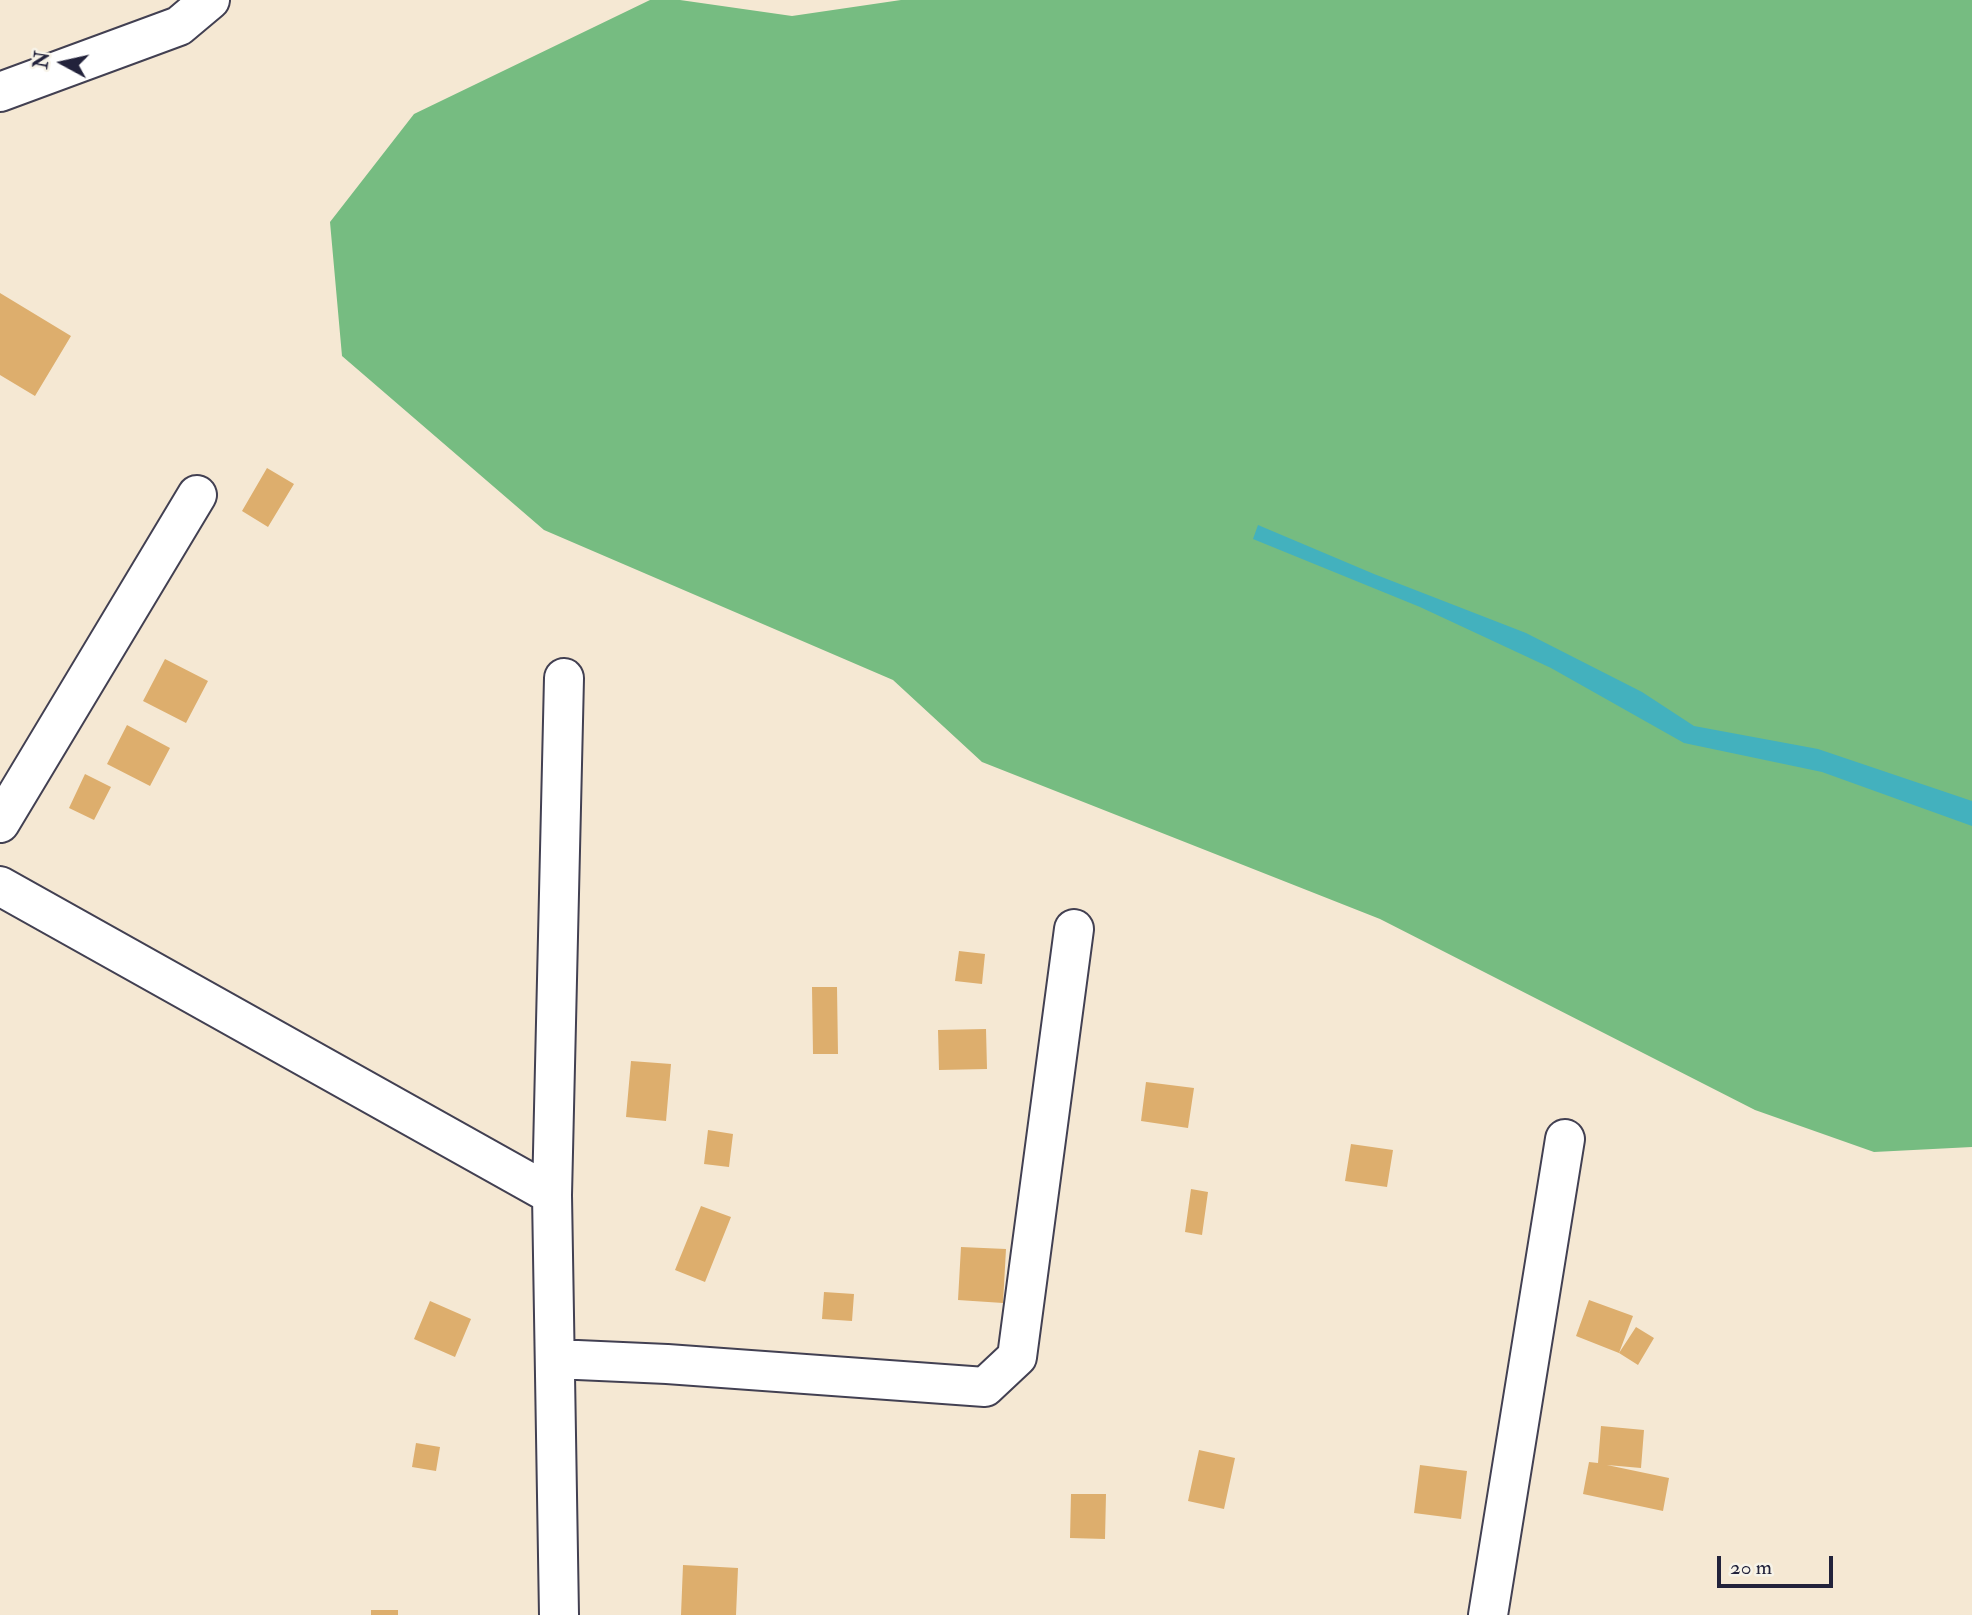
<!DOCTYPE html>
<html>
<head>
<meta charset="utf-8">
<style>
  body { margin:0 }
  #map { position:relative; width:1972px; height:1615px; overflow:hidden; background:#f5e8d3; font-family:"IM FELL Double Pica",serif }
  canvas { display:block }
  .north { position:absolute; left:28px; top:28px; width:70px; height:70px; -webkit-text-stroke:5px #f7f3e8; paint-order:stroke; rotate:278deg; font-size:19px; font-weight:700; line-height:28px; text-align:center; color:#22223b }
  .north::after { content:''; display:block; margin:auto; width:24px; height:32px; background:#22223b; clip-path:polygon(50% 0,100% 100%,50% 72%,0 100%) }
  .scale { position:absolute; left:1717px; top:1556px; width:116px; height:32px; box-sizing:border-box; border:4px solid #22223b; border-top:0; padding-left:9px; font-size:21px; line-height:24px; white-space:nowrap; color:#22223b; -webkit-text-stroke:5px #f7f3e8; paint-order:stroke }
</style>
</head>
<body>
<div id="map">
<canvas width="1972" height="1615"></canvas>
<div class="north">N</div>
<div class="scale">20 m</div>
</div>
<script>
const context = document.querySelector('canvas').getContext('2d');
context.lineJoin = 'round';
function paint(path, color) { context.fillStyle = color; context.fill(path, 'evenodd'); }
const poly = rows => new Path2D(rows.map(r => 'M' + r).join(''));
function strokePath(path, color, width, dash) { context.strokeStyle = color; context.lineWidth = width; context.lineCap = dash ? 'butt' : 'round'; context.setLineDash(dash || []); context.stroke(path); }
paint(poly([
  [650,0,680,0,792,16,901,0,1972,0,1972,1147,1874,1152,1755,1110,1380,919,982,762,893,680,544,530,342,356,330,222,414,114]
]), '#76bc81');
paint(poly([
  [1258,525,1374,574,1526,633,1642,692,1694,726,1818,749,1972,801,1972,826,1822,772,1684,743,1551,668,1420,607,1253,539]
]), '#43b1be');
paint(poly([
  [0,293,71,336,35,396,0,375],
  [267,468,294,484,268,527,242,511],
  [165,659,208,681,186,723,143,701],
  [127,725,170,748,150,786,107,764],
  [85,774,111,787,94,820,69,808],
  [959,951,985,954,982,984,955,981],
  [812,987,837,987,838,1054,813,1054],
  [986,1029,987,1069,939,1070,938,1030],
  [631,1061,671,1064,666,1121,626,1117],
  [1146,1082,1194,1088,1188,1128,1141,1121],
  [708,1130,733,1134,729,1167,704,1164],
  [1351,1144,1393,1150,1387,1187,1345,1181],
  [1191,1189,1208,1192,1202,1235,1185,1232],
  [701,1206,731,1217,705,1282,675,1270],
  [961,1247,1006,1249,1003,1303,958,1300],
  [824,1292,854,1294,852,1321,822,1319],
  [1589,1300,1633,1316,1619,1353,1576,1336],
  [430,1301,471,1319,455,1357,414,1339],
  [1636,1327,1654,1338,1638,1365,1619,1353],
  [1601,1426,1644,1430,1641,1468,1607,1465,1669,1478,1663,1511,1583,1494,1589,1462,1598,1463],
  [416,1443,440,1447,436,1471,412,1467],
  [1199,1450,1235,1458,1224,1509,1188,1501],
  [1420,1465,1467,1471,1461,1519,1414,1513],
  [1071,1494,1106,1494,1105,1539,1070,1538],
  [683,1565,738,1568,736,1615,681,1615],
  [371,1610,398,1610,398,1615,371,1615]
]), '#ddae6d');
const minor = poly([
  [0,92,179,26,210,0],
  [0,823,197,495],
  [0,886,552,1195],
  [555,1359,667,1364,985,1387,1017,1357,1074,929],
  [559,1615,552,1195,564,678],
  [1488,1615,1565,1139]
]);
strokePath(minor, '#424052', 42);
strokePath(minor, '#fff', 38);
</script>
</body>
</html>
